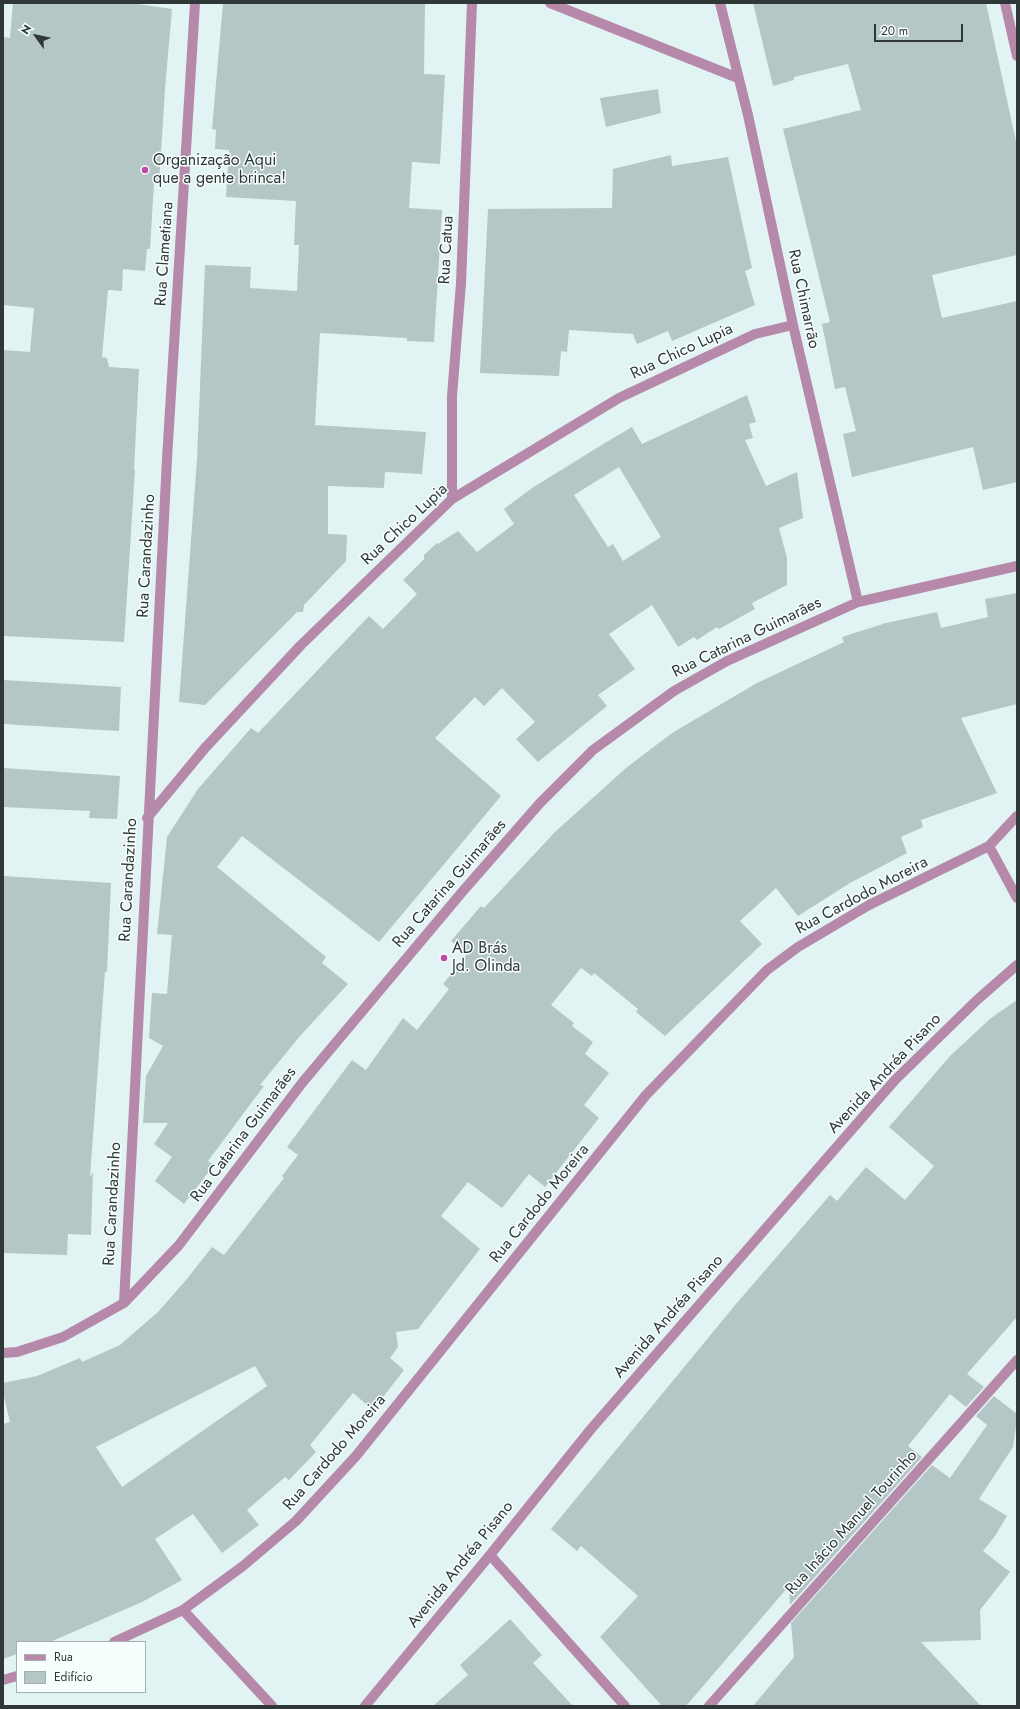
<!DOCTYPE html>
<html>
<head>
<meta charset="utf-8">
<style>
  body { margin:0 }
  #map { position:relative; width:1020px; height:1709px; overflow:hidden; background:#e2f3f4; font-family:Jost,sans-serif }
  canvas { display:block }
  .frame { position:absolute; inset:0; border:4px solid #303737; pointer-events:none }
  .legend { position:absolute; left:16px; top:1641px; width:130px; height:52px; box-sizing:border-box; background:#f7fefe; border:1px solid #a7aeae; margin:0; padding:5px 7px; list-style:none; font-size:12px; color:#303737 }
  .legend li { display:flex; align-items:center; gap:8px; height:20px }
  .legend b { width:20px; border:1px solid #a7aeae }
  .north { position:absolute; left:16px; top:16px; width:40px; height:40px; -webkit-text-stroke:3px #f7fefe; paint-order:stroke; rotate:303deg; font-size:11px; font-weight:700; line-height:16px; text-align:center; color:#303737 }
  .north::after { content:''; display:block; margin:auto; width:14px; height:18px; background:#303737; clip-path:polygon(50% 0,100% 100%,50% 72%,0 100%) }
  .scale { position:absolute; left:874px; top:24px; width:89px; height:18px; box-sizing:border-box; border:2px solid #303737; border-top:0; padding-left:5px; font-size:12px; line-height:14px; white-space:nowrap; color:#303737; -webkit-text-stroke:3px #f7fefe; paint-order:stroke }
</style>
</head>
<body>
<div id="map">
<canvas width="1020" height="1709"></canvas>
<div class="frame"></div>
<ul class="legend">
<li><b style="height:5px;background:#b688aa"></b>Rua</li>
<li><b style="height:11px;background:#b5c6c6"></b>Edifício</li>
</ul>
<div class="north">N</div>
<div class="scale">20 m</div>
</div>
<script>
const context = document.querySelector('canvas').getContext('2d');
context.lineJoin = 'round';
function paint(path, color) { context.fillStyle = color; context.fill(path, 'evenodd'); }
const poly = rows => new Path2D(rows.map(r => 'M' + r).join(''));
function strokePath(path, color, width, dash) { context.strokeStyle = color; context.lineWidth = width; context.lineCap = dash ? 'butt' : 'round'; context.setLineDash(dash || []); context.stroke(path); }
function drawText(font, color, halo, rows, align = 'center') {
  context.font = font + ' Jost,sans-serif'; context.lineWidth = 3; context.setLineDash([]); context.textBaseline = 'middle'; context.strokeStyle = halo; context.fillStyle = color; for (const [text, x, y, turn = 0] of rows) {
    context.save(); context.translate(x, y); context.rotate((+turn || 0) * Math.PI / 180); context.textAlign = isNaN(turn) ? turn : align; if (halo) context.strokeText(text, 0, 0); context.fillText(text, 0, 0); context.restore();
  }
}
paint(poly([
  [13,3,131,3,172,9,165,89,159,184,154,183,150,249,147,249,145,271,123,269,122,291,108,290,102,357,107,358,109,367,139,369,134,470,135,470,124,642,3,636,3,350,30,352,34,308,3,305,3,37,10,38],
  [223,3,425,3,424,74,445,75,440,164,412,162,409,208,442,210,434,342,407,341,407,338,320,333,315,425,426,432,422,474,385,472,384,488,328,486,328,534,347,535,346,561,304,605,303,612,297,612,205,705,179,702,197,459,205,265,251,267,250,288,297,291,299,245,294,245,296,201,226,197,229,150,215,149,216,130,212,129],
  [753,3,986,3,1017,146,1017,255,932,275,942,318,1017,301,1017,482,983,490,973,447,852,477,843,434,856,431,845,387,835,389,822,324,830,322,783,129,861,110,848,64,794,77,794,80,773,86],
  [658,89,661,113,606,127,600,98],
  [671,155,672,166,728,157,752,268,745,271,755,305,672,341,668,331,637,344,633,334,569,330,567,352,561,351,559,376,480,373,488,209,612,208,613,169],
  [747,395,756,422,749,424,753,438,745,440,766,486,797,472,803,518,779,528,787,558,787,585,752,603,755,609,719,629,717,627,697,640,694,637,678,647,652,605,609,634,635,669,598,695,607,706,538,762,516,739,535,722,502,688,484,706,475,697,435,738,501,796,379,942,242,836,217,867,326,957,322,963,348,984,300,1036,260,1085,264,1086,208,1161,214,1165,184,1204,155,1181,172,1157,154,1144,168,1123,143,1123,146,1076,163,1046,149,1038,152,993,167,994,172,935,157,934,167,837,198,789,251,728,258,733,369,616,383,629,417,594,403,580,424,559,424,555,437,543,438,544,458,531,477,552,514,524,504,509,532,488,605,443,632,427,642,444],
  [619,467,661,537,623,561,613,544,608,547,574,495],
  [1017,593,1017,704,961,718,997,793,921,820,923,827,901,837,907,853,850,883,798,916,776,888,740,921,762,944,665,1036,636,1012,638,1009,594,973,592,976,581,968,551,1005,574,1023,572,1026,593,1042,585,1054,609,1073,584,1105,599,1118,545,1187,529,1174,502,1208,468,1182,441,1216,480,1249,418,1329,396,1332,398,1347,390,1358,404,1370,373,1410,353,1393,310,1445,316,1452,289,1480,285,1477,247,1510,259,1525,222,1553,193,1514,155,1539,182,1580,142,1602,50,1642,17,1642,17,1654,3,1659,3,1424,10,1422,3,1393,3,1383,37,1376,80,1358,82,1362,120,1345,158,1312,186,1280,212,1247,224,1255,284,1178,282,1176,298,1155,287,1147,352,1060,366,1070,403,1018,417,1030,449,989,443,984,467,954,451,941,481,906,484,908,555,832,626,768,672,733,757,683,844,642,842,637,886,623,937,612,941,628,988,617,985,599],
  [255,1366,267,1386,122,1487,96,1447],
  [3,680,121,687,119,731,3,724],
  [3,768,120,776,117,819,89,818,90,811,3,807],
  [3,876,111,883,107,972,105,971,90,1177,93,1172,91,1235,68,1234,67,1255,3,1253],
  [1017,1000,1017,1317,967,1374,984,1387,966,1407,950,1394,908,1446,922,1457,790,1605,789,1586,686,1706,662,1706,600,1637,638,1596,581,1546,577,1551,551,1529,736,1304,830,1195,837,1201,866,1167,905,1200,934,1166,889,1127,950,1056,991,1018],
  [994,1396,1017,1414,1017,1419,1013,1447,979,1499,1007,1516,995,1536,983,1551,1010,1572,980,1610,981,1640,921,1642,981,1706,753,1706,794,1657,791,1623,932,1465,950,1478,987,1425,976,1416],
  [510,1619,542,1655,533,1663,573,1706,433,1706,468,1675,460,1665]
]), '#b5c6c6');
strokePath(poly([
  [550,3,738,78],
  [720,3,748,115,793,325,858,602],
  [1005,3,1017,56],
  [452,499,452,396,461,283,472,3],
  [147,818,205,748,301,645,452,499,619,398,755,334,793,325],
  [989,846,1017,898],
  [124,1303,167,459,195,3],
  [3,1353,17,1352,63,1337,124,1303,179,1245,302,1083,463,891,540,803,593,750,674,691,727,661,858,602,1017,566],
  [490,1555,625,1706],
  [183,1610,272,1706],
  [114,1642,183,1610,243,1566,296,1521,356,1456,646,1095,767,970,798,947,869,905,989,846,1017,816],
  [3,1680,17,1676],
  [365,1706,490,1555,591,1429,895,1080,977,1000,1017,965],
  [709,1706,1017,1360]
]), '#b688aa', 10);
for (const [x, y, r, color] of [
  [145,170,4,"#bd4ba7"],
  [444,958,4,"#bd4ba7"]
]) { const dot = new Path2D(); dot.arc(x, y, r, 0, 2 * Math.PI); context.fillStyle = color; context.fill(dot); strokePath(dot, '#f7fefe', 1.5); }
drawText('16px', '#303737', '#f7fefe', [
  ["Organização Aqui",153,161],
  ["que a gente brinca!",153,179],
  ["AD Brás",452,949],
  ["Jd. Olinda",452,967]
], 'left');
drawText('16px', '#303737', '#f7fefe', [
  ["Rua Catua",447,250,-87],
  ["Rua Clametiana",165,254,-86],
  ["Rua Chimarrão",803,299,78],
  ["Rua Chico Lupia",682,352,-25],
  ["Rua Chico Lupia",405,525,-43],
  ["Rua Carandazinho",147,556,-87],
  ["Rua Catarina Guimarães",747,638,-26],
  ["Rua Carandazinho",129,880,-87],
  ["Rua Catarina Guimarães",450,884,-49],
  ["Rua Cardodo Moreira",862,896,-28],
  ["Avenida Andréa Pisano",885,1074,-47],
  ["Rua Catarina Guimarães",244,1135,-53],
  ["Rua Carandazinho",113,1204,-87],
  ["Rua Cardodo Moreira",540,1204,-51],
  ["Avenida Andréa Pisano",669,1317,-49],
  ["Rua Cardodo Moreira",335,1453,-49],
  ["Rua Inácio Manuel Tourinho",852,1523,-48],
  ["Avenida Andréa Pisano",461,1565,-51]
]);
</script>
</body>
</html>
